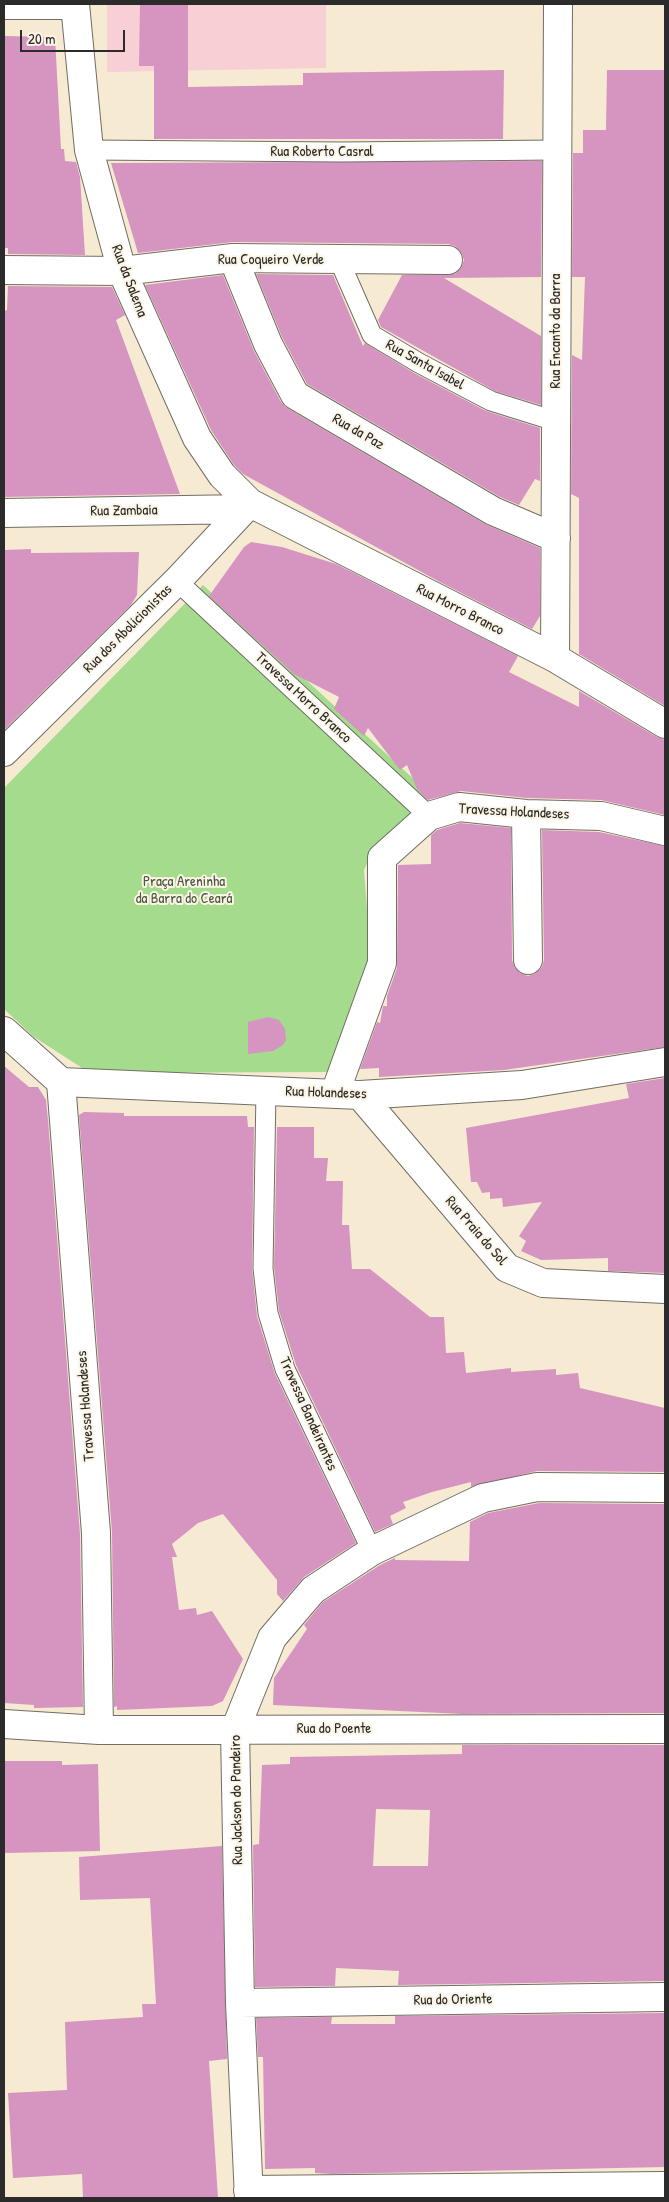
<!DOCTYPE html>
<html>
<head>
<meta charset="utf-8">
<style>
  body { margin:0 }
  #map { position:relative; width:669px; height:2202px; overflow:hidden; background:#f6ead2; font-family:"Patrick Hand",sans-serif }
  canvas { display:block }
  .frame { position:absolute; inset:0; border:5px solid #2b2b2b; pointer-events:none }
  .scale { position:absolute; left:20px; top:30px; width:105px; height:22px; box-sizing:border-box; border:2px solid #2b2b2b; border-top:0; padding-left:6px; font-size:15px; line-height:18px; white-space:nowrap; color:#2b2b2b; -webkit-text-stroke:4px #fcf5e5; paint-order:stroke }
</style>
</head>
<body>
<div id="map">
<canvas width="669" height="2202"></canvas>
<div class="frame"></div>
<div class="scale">20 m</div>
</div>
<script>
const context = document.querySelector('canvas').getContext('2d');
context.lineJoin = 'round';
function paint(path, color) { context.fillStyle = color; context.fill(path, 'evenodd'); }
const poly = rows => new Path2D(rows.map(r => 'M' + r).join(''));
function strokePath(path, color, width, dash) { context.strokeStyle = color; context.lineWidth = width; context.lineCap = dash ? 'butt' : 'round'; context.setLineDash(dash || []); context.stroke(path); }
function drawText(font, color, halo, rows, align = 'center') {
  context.font = font + ' "Patrick Hand",sans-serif'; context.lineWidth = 4; context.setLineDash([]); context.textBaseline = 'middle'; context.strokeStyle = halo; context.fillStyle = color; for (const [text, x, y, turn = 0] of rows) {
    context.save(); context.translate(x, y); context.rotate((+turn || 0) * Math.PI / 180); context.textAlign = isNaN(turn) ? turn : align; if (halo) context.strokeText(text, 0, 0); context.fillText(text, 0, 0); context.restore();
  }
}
paint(poly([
  [107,4,326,4,326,68,107,72]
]), '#f7cfd5');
paint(poly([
  [203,585,431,795,374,849,364,870,368,922,374,961,329,1072,90,1073,34,1037,4,1009,4,788]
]), '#a5db8c');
paint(poly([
  [140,4,188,4,188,87,303,85,303,73,504,70,503,139,154,139,154,66,139,66],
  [4,36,55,37,61,149,64,149,65,161,76,162,80,177,85,255,8,254,8,248,4,248],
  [607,70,665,70,665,706,579,654,579,498,571,494,572,355,582,360,585,277,572,277,573,153,583,153,583,130,606,130],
  [542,161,541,277,444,278,541,336,541,405,495,391,381,327,378,320,402,275,455,274,461,268,464,260,461,252,455,246,448,244,233,242,138,253,111,163],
  [256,274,333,275,363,346,365,343,414,373,486,411,540,428,540,481,535,479,519,505,500,497,307,384,282,337],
  [223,275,254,351,281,402,287,408,485,524,540,548,540,616,532,629,438,581,243,474,234,465,211,430,145,285],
  [8,286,112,287,125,315,116,320,180,494,4,497,4,311,7,310],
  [251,542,282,547,336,564,518,656,509,672,579,707,579,691,657,737,665,740,665,815,601,800,527,798,461,791,428,800,417,789,407,765,400,770,368,728,364,736,334,709,339,697,294,674,209,596,244,547],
  [31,549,31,553,139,552,137,595,131,605,4,730,4,550],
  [460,823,511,828,512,960,515,968,520,973,528,976,536,973,542,967,544,960,542,830,599,832,665,846,665,1047,504,1070,379,1077,379,1068,360,1069,377,1022,380,1023,383,1006,387,1006,387,996,397,968,398,865,431,864,431,835,437,830],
  [268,1017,279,1020,285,1029,286,1040,283,1045,273,1051,248,1054,248,1022],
  [4,1066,29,1087,38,1087,46,1100,48,1120,80,1534,83,1707,34,1708,34,1705,4,1703],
  [665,1078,665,1273,608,1271,608,1258,541,1260,521,1251,526,1241,519,1236,542,1202,503,1207,502,1198,490,1199,490,1192,482,1193,477,1182,471,1182,466,1128,629,1098,626,1084],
  [84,1112,124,1113,124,1116,247,1116,248,1127,254,1127,252,1268,257,1316,275,1374,356,1543,304,1577,283,1601,277,1594,277,1580,223,1514,198,1523,172,1544,177,1557,172,1557,179,1610,196,1608,197,1615,212,1611,243,1659,223,1701,212,1706,117,1710,117,1706,114,1707,112,1532,79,1115],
  [277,1127,314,1127,314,1158,328,1158,326,1181,343,1181,342,1225,349,1225,352,1269,370,1269,430,1317,444,1317,446,1353,464,1352,466,1373,511,1368,511,1372,556,1369,556,1375,578,1373,580,1388,665,1408,665,1472,537,1471,471,1487,471,1482,432,1492,403,1502,406,1508,390,1516,393,1524,375,1532,296,1365,279,1311,274,1267],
  [539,1503,665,1504,665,1713,463,1714,273,1705,274,1678,307,1629,304,1625,323,1602,380,1565,395,1558,395,1560,469,1561,470,1522,488,1513],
  [462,1745,665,1745,665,1981,398,1985,399,1971,336,1968,335,1986,255,1987,253,1845,259,1844,262,1765,290,1764,290,1757,462,1754],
  [376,1809,430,1810,428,1866,373,1866],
  [4,1761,62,1761,62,1765,98,1764,100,1851,4,1853],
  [222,1846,227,2059,209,2061,218,2198,83,2198,82,2174,13,2178,8,2093,67,2090,65,2022,143,2017,142,2004,156,2004,150,1898,80,1900,79,1857],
  [665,2013,665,2167,332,2174,315,2173,315,2168,265,2169,263,2057,258,2057,256,2018,332,2017,331,2024,395,2024,395,2016]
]), '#d694c0');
const service = poly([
  [89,150,341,152,556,150],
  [339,260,372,335,419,363,491,401,555,421],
  [177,581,429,816],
  [266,1090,263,1268,268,1313,285,1369,372,1551]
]);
const minor = poly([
  [75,4,89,150,122,271,197,438,222,475,250,503,555,658,665,724],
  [4,5,74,5],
  [233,258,268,344,295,395,493,511,556,538],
  [4,270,122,271,233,258,448,260],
  [4,513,244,509],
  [555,658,558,4],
  [4,752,177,581,250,503],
  [526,814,528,960],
  [4,1031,61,1082,360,1095,522,1085,665,1062],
  [61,1082,96,1533,99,1730],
  [335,1093,382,963,382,858,429,816,459,807,526,814,601,816,665,831],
  [360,1095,507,1268,543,1283,665,1289],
  [4,1724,99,1730,665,1729],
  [240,2003,665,1997],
  [248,2190,665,2186],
  [249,2198,240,2003,235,1730,272,1638,313,1590,372,1551,483,1498,537,1487,665,1488]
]);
strokePath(service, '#726e65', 21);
strokePath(minor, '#726e65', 30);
strokePath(service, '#fff', 19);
strokePath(minor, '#fff', 28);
drawText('15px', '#2b2b2b', '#fcf5e5', [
  ["Rua Roberto Casral",322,152],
  ["Rua Coqueiro Verde",271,260],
  ["Rua da Salema",129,281,69],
  ["Rua Encanto da Barra",556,331,-90],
  ["Rua Santa Isabel",425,365,29],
  ["Rua da Paz",358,432,30],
  ["Rua Zambaia",124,511,-1],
  ["Rua Morro Branco",460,610,27],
  ["Rua dos Abolicionistas",128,629,-45],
  ["Travessa Morro Branco",303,698,43],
  ["Travessa Holandeses",514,812,3],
  ["Rua Holandeses",326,1093,2],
  ["Rua Praia do Sol",476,1231,49],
  ["Travessa Holandeses",86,1406,-94],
  ["Travessa Bandeirantes",308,1414,66],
  ["Rua do Poente",334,1729],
  ["Rua Jackson do Pandeiro",237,1800,-91],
  ["Rua do Oriente",453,2000,-1]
]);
drawText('15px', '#4a5743', '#fcf5e5', [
  ["Praça Areninha",184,882],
  ["da Barra do Ceará",184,899]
]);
</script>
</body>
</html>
